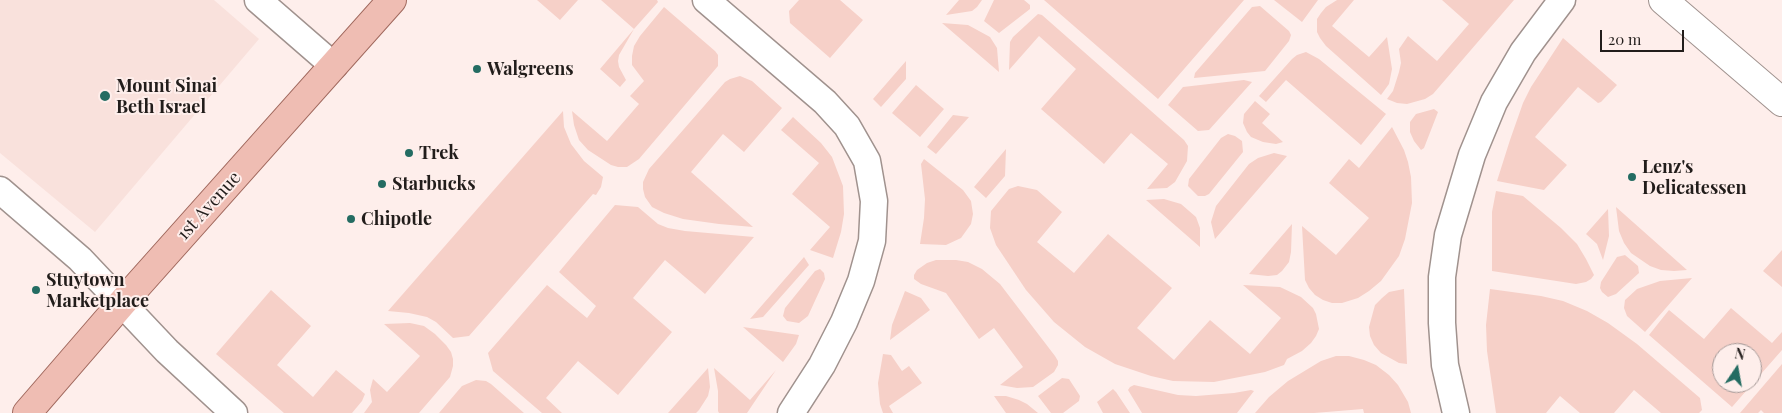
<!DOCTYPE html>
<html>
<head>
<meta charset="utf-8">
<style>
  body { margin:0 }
  #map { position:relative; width:1782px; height:413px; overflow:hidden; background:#feeeeb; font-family:"Playfair Display",serif }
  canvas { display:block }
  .north { position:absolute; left:1712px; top:343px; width:50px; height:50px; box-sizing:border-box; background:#feeeeb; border:1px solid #a69a98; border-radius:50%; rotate:12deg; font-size:14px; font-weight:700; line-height:20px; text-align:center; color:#221d1b }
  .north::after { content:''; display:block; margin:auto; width:18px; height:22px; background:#246c62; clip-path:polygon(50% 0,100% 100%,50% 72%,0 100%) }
  .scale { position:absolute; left:1600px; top:30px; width:84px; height:22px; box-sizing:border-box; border:2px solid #221d1b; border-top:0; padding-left:6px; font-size:15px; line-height:18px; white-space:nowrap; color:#221d1b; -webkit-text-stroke:4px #feeeeb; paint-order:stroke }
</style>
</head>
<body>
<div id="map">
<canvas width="1782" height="413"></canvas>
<div class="north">N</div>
<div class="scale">20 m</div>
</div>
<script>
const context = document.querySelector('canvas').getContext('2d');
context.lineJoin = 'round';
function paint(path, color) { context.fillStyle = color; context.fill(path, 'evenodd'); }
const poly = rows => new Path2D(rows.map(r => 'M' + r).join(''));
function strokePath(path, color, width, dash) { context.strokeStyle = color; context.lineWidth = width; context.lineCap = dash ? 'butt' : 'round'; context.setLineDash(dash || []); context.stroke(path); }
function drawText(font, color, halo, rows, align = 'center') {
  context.font = font + ' "Playfair Display",serif'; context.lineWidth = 4; context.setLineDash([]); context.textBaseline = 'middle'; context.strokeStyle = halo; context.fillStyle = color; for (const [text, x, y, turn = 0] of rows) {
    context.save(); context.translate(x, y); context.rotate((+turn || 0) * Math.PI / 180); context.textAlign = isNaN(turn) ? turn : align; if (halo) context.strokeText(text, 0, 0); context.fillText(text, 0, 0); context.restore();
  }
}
paint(poly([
  [0,0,214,0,259,39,95,232,0,153]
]), '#f9e1dc');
paint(poly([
  [537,0,578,0,560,20],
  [601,0,657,0,658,2,634,29,619,55,618,61,619,67,626,80,620,87,600,69,634,29],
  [799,0,840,0,863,20,830,58,790,23,789,11],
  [959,0,982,0,977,7,972,11,946,15],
  [994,0,1024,0,1030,5,1030,9,999,33,984,21],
  [1044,0,1244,0,1158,99],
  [1274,0,1318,0,1302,22],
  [1337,0,1354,0,1332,26,1369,57,1387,37,1392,69,1389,84,1381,95,1326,46,1320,38,1317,32,1317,19,1321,13,1326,7],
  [1442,0,1514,0,1433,94,1425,99,1407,104,1397,103,1387,99,1393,91,1399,72,1401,63,1399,49,1408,36,1437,61,1469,24],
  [1260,6,1289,31,1291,35,1289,41,1265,71,1194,78,1195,73,1252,7],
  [664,7,715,51,718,55,718,66,639,159,627,167,618,167,611,165,588,150,579,140,574,125,572,111,607,141,639,104,630,96,644,81,632,65,632,56,634,46,640,36],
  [1038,14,1042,15,1184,140,1188,146,1187,161,1175,182,1167,188,1147,189,1168,164,1131,133,1104,164,1041,109,1076,69,1039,36,1009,70,1010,42,1013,37],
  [942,23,968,25,990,37,997,48,999,72],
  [1563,38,1617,85,1601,102,1598,103,1578,87,1535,137,1567,165,1544,190,1497,181,1510,140,1523,103,1531,87],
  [1306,52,1319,59,1386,114,1361,145,1286,80,1266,102,1259,96,1292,59,1297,55],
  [906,61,906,79,881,107,873,99],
  [740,76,752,81,782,108,744,152,723,134,691,172,753,227,719,224,683,219,664,213,652,207,645,197,643,189,643,182,649,169,725,82,730,79],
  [1244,80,1252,82,1209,130,1198,131,1168,105,1183,87],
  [916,85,944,109,920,137,892,113],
  [1255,101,1270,114,1262,123,1283,142,1276,144,1263,142,1251,137,1247,132,1243,123,1244,114],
  [1434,109,1438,112,1424,148,1421,150,1414,141,1410,132,1410,122,1416,114],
  [563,111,564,127,571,144,584,161,603,177,601,187,596,195,593,194,469,336,453,338,436,322,427,317,409,313,388,311],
  [953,115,969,117,936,154,927,147],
  [793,117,821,143,832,157,843,186,844,214,841,232,833,258,810,250,830,227,792,194,819,163,781,130],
  [1392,127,1404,150,1408,162,1411,177,1412,203,1405,239,1399,256,1381,281,1369,291,1358,298,1342,303,1332,303,1323,300,1315,295,1309,288,1305,280,1302,226,1336,255,1369,218,1329,183,1349,159,1359,168],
  [1228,134,1235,136,1242,141,1243,152,1209,194,1205,196,1198,196,1188,186,1189,179,1221,138],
  [1006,149,1005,176,986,198,974,187],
  [1274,153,1287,156,1215,239,1211,222,1216,206,1249,164,1258,158],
  [924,159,963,190,971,201,973,214,971,224,961,238,946,245,920,244,924,218,925,199,921,164],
  [1018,186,1037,190,1062,212,1037,242,1074,273,1108,234,1172,288,1137,328,1174,360,1210,320,1250,354,1281,318,1243,285,1280,287,1301,297,1313,308,1316,314,1319,329,1316,336,1311,343,1302,351,1287,359,1284,365,1265,372,1214,382,1173,381,1151,376,1115,364,1085,347,1054,322,1026,290,996,245,990,228,991,211,1009,189],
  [1496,191,1523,196,1561,228,1577,244,1586,259,1594,275,1591,279,1586,282,1576,284,1492,271,1492,212],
  [1164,199,1181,204,1196,217,1200,228,1200,247,1146,200],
  [615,205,638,207,658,224,668,228,685,231,754,237,705,294,665,260,633,298,672,332,618,395,578,361,546,398,562,413,542,413,493,371,488,353,547,285,587,318,596,306,559,272],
  [1616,207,1687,270,1674,271,1661,270,1650,266,1631,253,1624,243,1619,231],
  [1608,209,1609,236,1603,260,1597,244,1586,234],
  [1292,224,1291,252,1289,262,1282,271,1277,275,1268,276,1249,274],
  [1782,250,1782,287,1763,271],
  [1625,255,1638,266,1639,273,1616,294,1608,297,1602,292,1600,288,1601,282,1617,257],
  [804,257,809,265,763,317,750,319],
  [936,260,956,260,968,262,982,269,1000,284,1055,356,1058,361,1058,365,1054,372,1033,387,1017,388,1000,385,1023,367,994,328,979,339,946,293,921,284,914,279,914,275,917,270,927,263],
  [820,269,824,273,825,279,808,316,799,323,787,321,783,316,785,308,815,271],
  [1692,278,1645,332,1627,316,1624,308,1625,300,1637,289,1660,281],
  [1404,289,1407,364,1399,363,1381,353,1374,345,1370,336,1369,327,1375,305,1382,298,1389,292],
  [1490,289,1541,296,1563,301,1587,311,1608,323,1637,344,1700,398,1702,410,1699,413,1661,413,1634,390,1614,413,1580,413,1560,396,1546,413,1496,413,1487,351,1486,325],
  [271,290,311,326,277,365,313,397,336,370,365,394,362,401,352,413,284,413,216,354],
  [905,291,921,298,930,310,890,340,892,325],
  [1731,308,1772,343,1782,332,1782,350,1732,407,1649,335,1669,310,1704,339],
  [1722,353,1752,353,1752,383,1722,383],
  [410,323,424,326,435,334,446,345,451,352,453,359,453,366,450,377,419,413,364,413,372,402,370,390,373,379,387,392,420,356,384,324],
  [743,327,799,335,796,344,783,362],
  [883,354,891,355,902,371,909,366,922,383,889,406,893,413,883,413,880,404,878,383],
  [1336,356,1349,356,1364,360,1376,365,1389,375,1398,385,1408,402,1411,413,1364,413,1363,409,1314,413,1255,413,1269,397,1288,381,1321,361],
  [1782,364,1782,413,1764,413,1761,410,1758,413,1740,413],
  [708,368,710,387,708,396,699,410,696,413,668,413],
  [714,368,750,400,776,370,747,413,719,413,718,411,718,391],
  [1062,378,1069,379,1080,396,1079,401,1063,413,1051,413,1038,396],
  [476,380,486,381,491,384,524,413,439,413,462,386],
  [1134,385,1178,395,1196,396,1234,393,1251,390,1254,391,1237,413,1142,413,1128,390,1130,387],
  [1113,389,1116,392,1130,413,1103,413,1097,402],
  [994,396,1006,396,1019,400,1027,404,1038,413,1006,413]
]), '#f6d0c8');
const street = poly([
  [258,0,334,66],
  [706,0,825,102,847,126,867,161,874,201,872,241,861,281,844,322,822,365,791,413],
  [0,190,80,259,167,351,234,413],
  [1456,413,1445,365,1442,323,1442,277,1448,235,1472,155,1494,102,1523,52,1562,0]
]);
const secondary = poly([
  [1663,0,1782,102]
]);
const primary = poly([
  [27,413,122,303,392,0]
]);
strokePath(street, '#a0928e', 29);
strokePath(secondary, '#a0928e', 30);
strokePath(primary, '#a0685d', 30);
strokePath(street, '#fff', 26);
strokePath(secondary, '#fff', 28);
strokePath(primary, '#efbdb3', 28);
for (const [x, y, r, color] of [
  [477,69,5,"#246c62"],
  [105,96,6,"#246c62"],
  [409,153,5,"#246c62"],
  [1632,177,5,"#246c62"],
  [382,184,5,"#246c62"],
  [351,219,5,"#246c62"],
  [36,290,5,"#246c62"]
]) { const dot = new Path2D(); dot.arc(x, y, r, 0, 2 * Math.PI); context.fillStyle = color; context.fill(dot); strokePath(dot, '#feeeeb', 2); }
drawText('bold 18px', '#221d1b', '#feeeeb', [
  ["Walgreens",487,69],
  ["Mount Sinai",116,86],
  ["Beth Israel",116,107],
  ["Trek",419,153],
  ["Lenz's",1642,167],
  ["Delicatessen",1642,188],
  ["Starbucks",392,184],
  ["Chipotle",361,219],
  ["Stuytown",46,280],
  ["Marketplace",46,301]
], 'left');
drawText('18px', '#221d1b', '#feeeeb', [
  ["1st Avenue",209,206,-48]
]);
</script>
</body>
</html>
